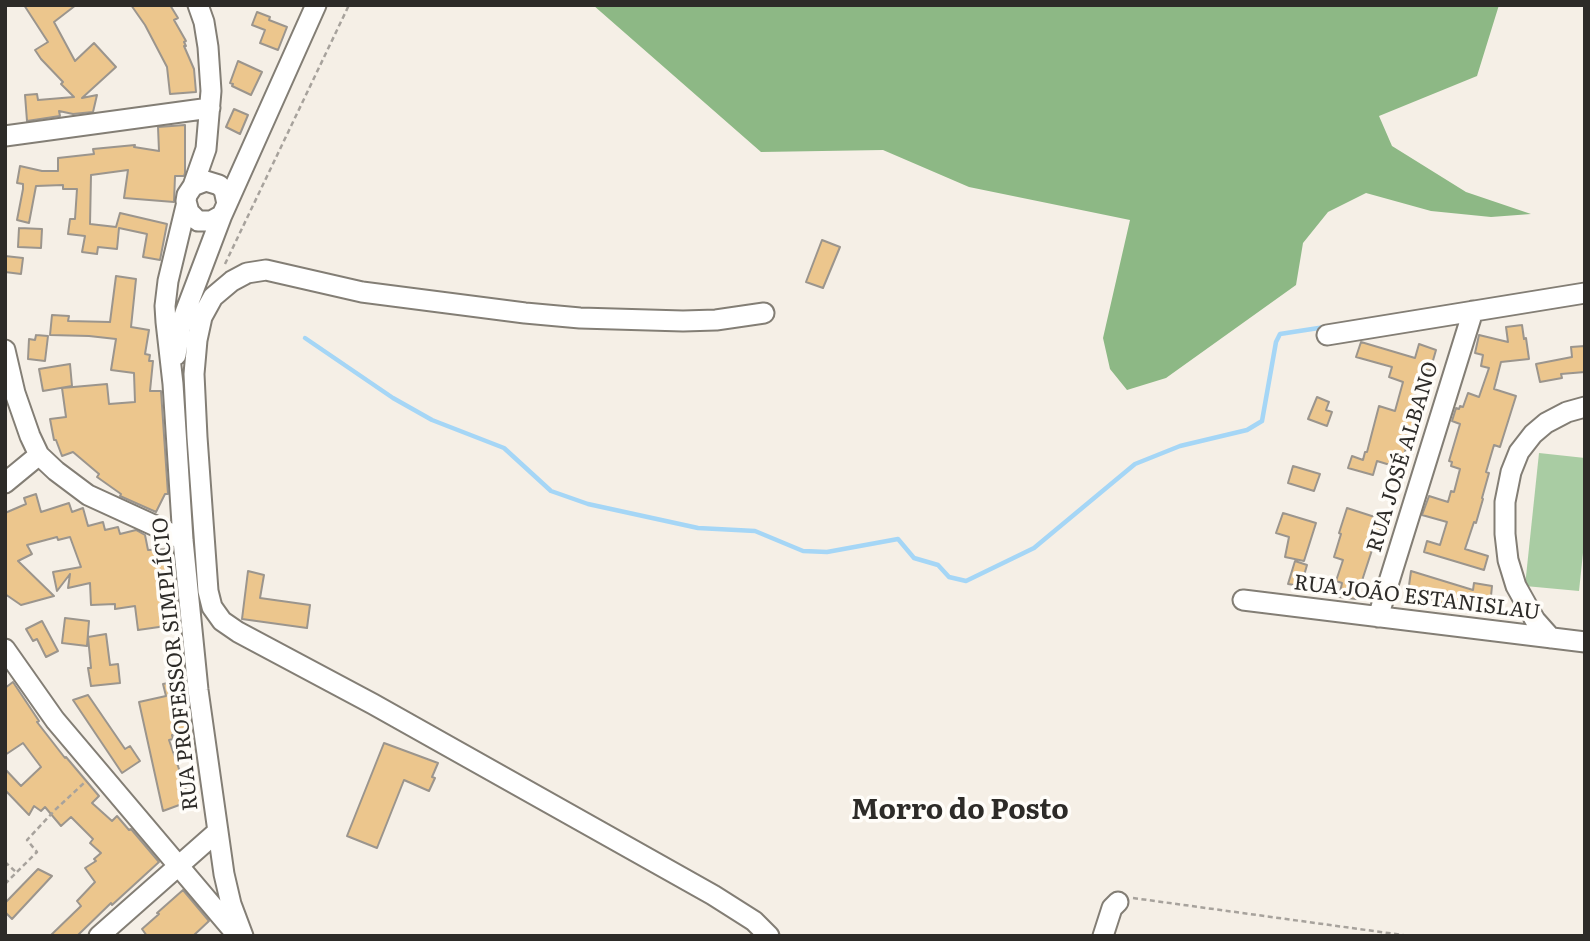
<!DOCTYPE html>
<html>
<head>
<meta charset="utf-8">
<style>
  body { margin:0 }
  #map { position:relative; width:1590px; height:941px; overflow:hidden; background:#f5efe6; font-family:Literata,serif }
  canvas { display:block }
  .frame { position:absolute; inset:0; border:7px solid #2d2b28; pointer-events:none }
</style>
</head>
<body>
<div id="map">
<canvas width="1590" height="941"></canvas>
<div class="frame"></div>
</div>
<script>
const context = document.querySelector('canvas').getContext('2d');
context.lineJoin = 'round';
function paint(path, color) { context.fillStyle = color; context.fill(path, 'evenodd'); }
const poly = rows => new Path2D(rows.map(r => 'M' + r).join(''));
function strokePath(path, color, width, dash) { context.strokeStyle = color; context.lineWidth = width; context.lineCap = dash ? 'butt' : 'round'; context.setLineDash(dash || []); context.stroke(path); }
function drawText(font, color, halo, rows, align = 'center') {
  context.font = font + ' Literata,serif'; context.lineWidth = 7; context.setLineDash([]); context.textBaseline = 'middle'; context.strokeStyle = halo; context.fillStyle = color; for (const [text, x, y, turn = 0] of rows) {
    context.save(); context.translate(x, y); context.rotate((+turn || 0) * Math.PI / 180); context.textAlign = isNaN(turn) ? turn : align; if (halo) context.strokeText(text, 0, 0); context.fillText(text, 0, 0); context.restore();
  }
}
paint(poly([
  [1539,453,1585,458,1585,534,1579,591,1525,586]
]), '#a9cca3');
paint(poly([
  [593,5,1499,5,1477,76,1379,116,1392,146,1466,192,1531,214,1491,217,1431,211,1366,193,1328,212,1303,243,1296,285,1166,378,1127,390,1110,369,1103,338,1130,220,969,187,883,150,761,152]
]), '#8db885');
strokePath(poly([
  [305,338,393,398,432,420,504,448,551,491,588,504,698,528,755,531,803,551,827,552,898,539,914,558,938,565,949,577,966,581,1034,548,1135,464,1180,446,1247,430,1262,421,1276,342,1280,334,1325,327]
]), '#a5d6f6', 4.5);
const building = poly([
  [24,5,76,5,54,22,75,61,94,43,116,67,82,98,97,95,93,112,73,114,59,111,60,116,27,121,25,95,37,94,38,100,74,97,61,84,63,82,41,59,35,50,48,42,24,5],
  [131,5,170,5,178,18,174,20,186,41,184,42,186,46,184,46,194,69,196,92,170,94,167,67,145,25,131,5],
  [257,12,270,17,269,20,287,27,278,50,260,43,265,30,252,25,257,12],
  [238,61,262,72,251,95,232,86,233,84,230,83,238,61],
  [234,109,248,115,240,134,226,127,234,109],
  [185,125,185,173,184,176,175,176,174,202,124,198,128,170,91,175,90,224,116,227,120,213,167,224,160,260,143,257,147,234,119,228,117,249,98,247,97,254,82,252,85,236,68,234,70,219,75,219,77,189,63,189,63,185,36,186,29,223,17,220,23,189,23,184,17,183,20,166,42,171,58,171,58,158,94,154,93,149,135,145,134,147,159,151,158,127,185,125],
  [19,228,42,229,41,248,18,247,19,228],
  [822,240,840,247,823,288,806,282,822,240],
  [5,256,23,258,21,274,5,272,5,256],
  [116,276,136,279,131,327,149,330,145,354,150,355,149,361,153,361,150,391,161,391,168,494,165,494,156,512,120,496,121,494,97,477,99,474,73,452,62,456,56,440,54,440,50,419,66,417,62,388,107,384,109,404,135,402,134,373,111,370,116,339,89,336,50,335,52,315,69,316,68,321,110,322,116,276],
  [1522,325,1524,339,1526,338,1529,359,1501,362,1494,389,1516,396,1500,447,1494,445,1486,472,1489,473,1482,498,1483,499,1476,523,1474,522,1465,549,1488,556,1484,570,1424,552,1427,541,1440,545,1447,522,1422,515,1429,496,1448,502,1451,491,1454,492,1460,469,1451,466,1452,462,1449,461,1460,424,1452,421,1456,408,1459,409,1460,406,1463,407,1468,393,1479,397,1489,368,1481,366,1483,355,1475,353,1479,335,1508,342,1506,327,1522,325],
  [36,335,48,336,45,361,28,359,29,339,35,340,36,335],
  [1361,342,1415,358,1419,344,1436,350,1430,371,1426,370,1424,375,1421,374,1415,397,1421,399,1400,468,1377,461,1373,475,1348,468,1352,456,1363,460,1365,452,1367,452,1379,406,1395,411,1403,382,1389,377,1392,367,1356,357,1361,342],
  [1585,346,1585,372,1561,374,1562,378,1540,382,1536,364,1572,357,1571,347,1585,346],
  [70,364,72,386,43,391,39,369,70,364],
  [1317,397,1329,402,1326,410,1332,412,1327,426,1308,419,1317,397],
  [1293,466,1320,474,1314,491,1288,483,1293,466],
  [36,494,41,512,69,503,72,512,83,508,88,526,103,522,105,530,118,527,120,534,136,530,145,535,148,550,170,549,177,604,164,606,166,626,138,630,135,606,115,609,115,604,91,605,90,583,68,588,70,574,57,591,53,572,81,567,70,537,58,540,57,537,27,545,32,554,18,561,54,596,21,605,5,594,5,513,26,504,24,498,36,494],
  [1347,508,1384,520,1372,550,1356,599,1339,597,1342,583,1336,581,1343,560,1334,557,1341,534,1339,533,1347,508],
  [1283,513,1316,523,1304,561,1285,557,1289,537,1276,533,1283,513],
  [1295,561,1307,565,1301,586,1288,584,1295,561],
  [248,571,264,575,260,598,310,605,307,628,242,619,248,571],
  [1411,571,1473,590,1474,583,1492,586,1490,606,1456,602,1455,605,1450,603,1449,606,1429,599,1428,603,1407,600,1411,571],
  [65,618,89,621,87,646,62,643,65,618],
  [42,621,58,651,46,657,37,639,33,641,26,629,42,621],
  [106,634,110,665,118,664,120,683,91,686,88,668,91,668,88,637,106,634],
  [179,681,190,730,172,735,173,739,169,740,190,801,163,811,139,702,166,696,163,684,179,681],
  [13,682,39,721,37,722,65,758,66,757,99,796,92,803,112,821,117,816,129,830,131,829,159,862,112,905,111,903,77,936,50,936,81,906,77,901,95,882,85,868,96,861,94,859,101,853,90,843,93,839,71,817,61,826,45,807,41,811,34,806,29,815,5,790,5,769,21,786,41,767,23,743,5,755,5,688,13,682],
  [88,695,125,749,130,746,140,761,122,773,73,700,88,695],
  [384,743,438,763,432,777,435,778,429,791,404,780,377,848,347,836,384,743],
  [38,869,52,876,12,919,5,912,5,903,38,869],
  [183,890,209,921,193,936,147,936,142,929,159,914,157,913,183,890]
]);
paint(building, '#ecc68d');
strokePath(building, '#9b958d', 2);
const minor = poly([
  [5,136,210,108],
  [193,186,206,149,211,91,208,47,204,22,198,5],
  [227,204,224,190,219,185,206,181,193,186,187,195,186,201,189,212,198,221,211,221,222,215,316,5],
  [186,206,168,281,165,306,166,322,173,384,183,540,198,690,224,874,231,904,243,936],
  [764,313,716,320,683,321,580,318,525,313,362,292,266,270,247,273,232,281,213,297,202,317,197,340,194,374,197,437,208,591,212,607,222,621,238,632,373,704,713,895,754,921,769,936],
  [1327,335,1585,293],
  [5,350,15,393,30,436,39,455,56,471,88,495,160,528,183,540],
  [176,355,180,328,186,310,222,215],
  [5,483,39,455],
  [1243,600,1585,642],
  [1378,617,1473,311],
  [1551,638,1535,620,1516,586,1508,560,1505,534,1505,502,1511,472,1519,452,1533,434,1546,423,1567,412,1585,407],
  [5,649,55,720,237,935],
  [99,936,218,831],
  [1103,936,1112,908,1118,902]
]);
strokePath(minor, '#837e75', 23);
strokePath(poly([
  [225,264,349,5],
  [5,862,16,872],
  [5,884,37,852,27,840,55,810,85,782],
  [1133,898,1410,936]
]), '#a7a29c', 2.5, [5, 3.5]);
strokePath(minor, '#fff', 19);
drawText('21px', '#2d2b28', '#fffdf9', [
  ["RUA JOSÉ ALBANO",1403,457,-73],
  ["RUA JOÃO ESTANISLAU",1417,598,7],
  ["RUA PROFESSOR SIMPLÍCIO",176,664,-96]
]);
drawText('bold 28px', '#2d2b28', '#fffdf9', [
  ["Morro do Posto",960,811]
]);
</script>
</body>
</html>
